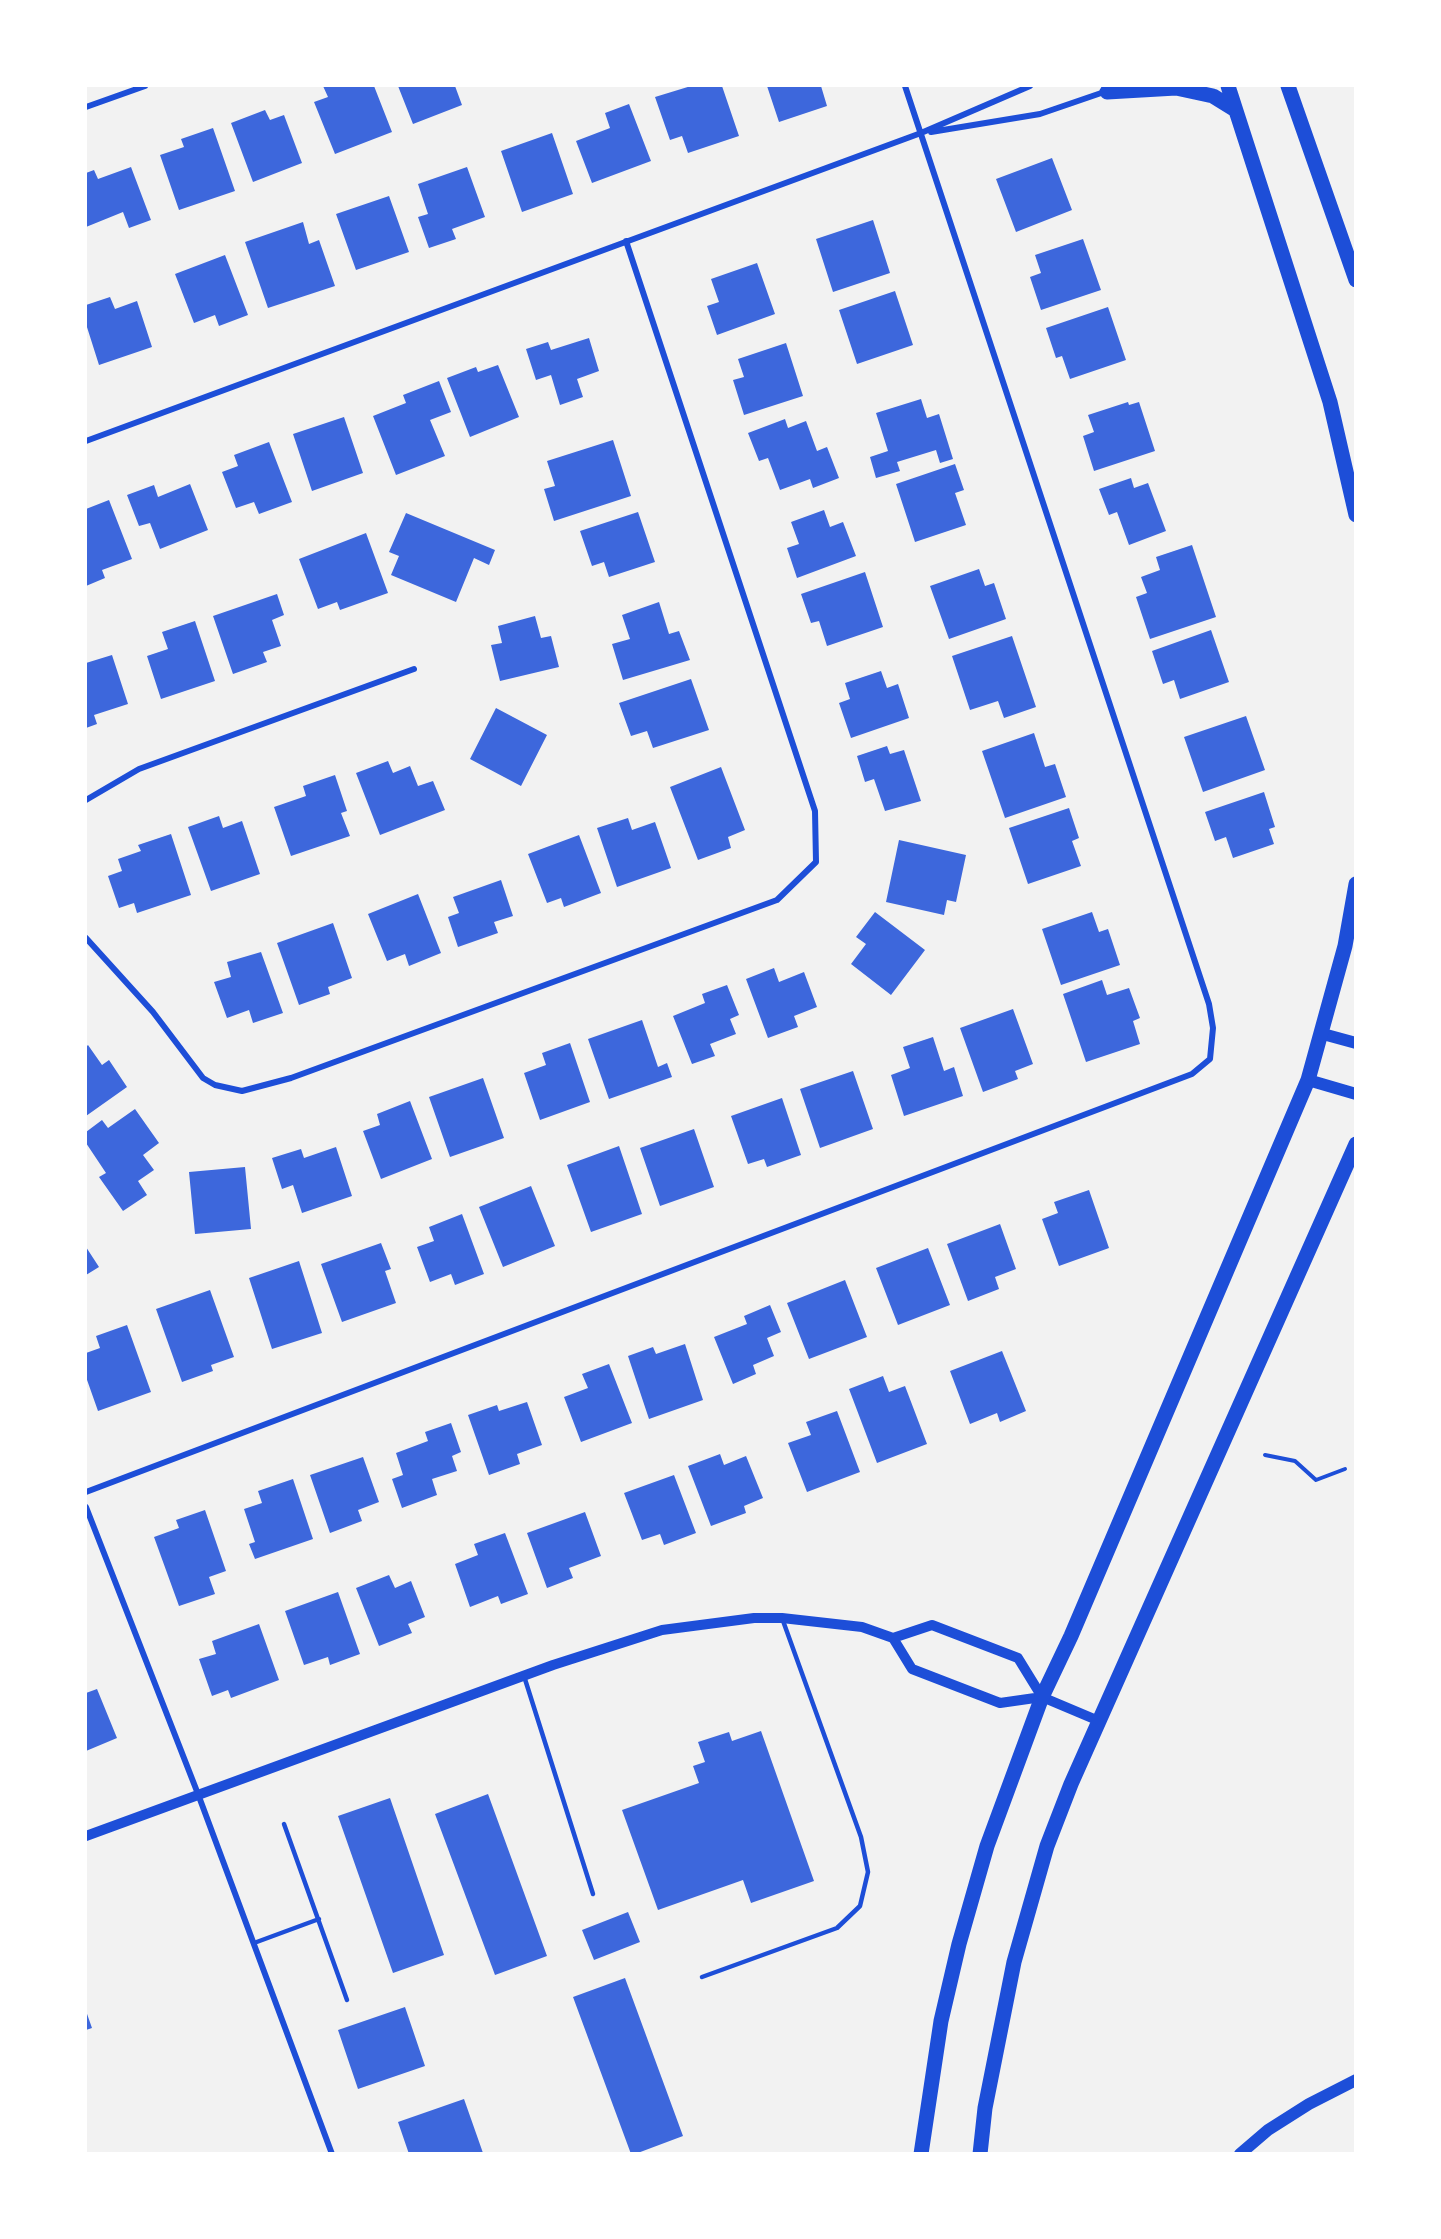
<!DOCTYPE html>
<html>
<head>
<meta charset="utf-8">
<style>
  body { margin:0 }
  #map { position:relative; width:1441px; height:2239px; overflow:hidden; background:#f2f2f2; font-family:Poppins,sans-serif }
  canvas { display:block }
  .frame { position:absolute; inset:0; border:87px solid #fff; pointer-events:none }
</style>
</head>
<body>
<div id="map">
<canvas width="1441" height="2239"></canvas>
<div class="frame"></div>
</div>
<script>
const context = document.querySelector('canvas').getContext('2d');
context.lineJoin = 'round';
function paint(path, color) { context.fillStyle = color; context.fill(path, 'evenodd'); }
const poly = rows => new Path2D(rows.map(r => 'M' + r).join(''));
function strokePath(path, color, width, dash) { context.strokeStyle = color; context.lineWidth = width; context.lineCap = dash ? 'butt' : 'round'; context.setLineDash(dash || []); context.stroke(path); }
paint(poly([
  [323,86,374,86,392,132,335,154,314,102,328,97],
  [398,86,455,86,462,105,413,124],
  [691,86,722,86,739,136,688,153,682,136,670,140,655,97],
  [767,86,821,86,827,106,779,122],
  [629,104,651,161,592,183,576,141,610,128,605,113],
  [265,110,270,120,284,115,302,163,253,182,231,123],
  [213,128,235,191,179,210,160,155,184,147,181,139],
  [552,133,573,194,522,212,501,151],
  [1052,158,1072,210,1016,232,996,179],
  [131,167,151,220,129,228,123,212,86,227,86,173,94,170,98,179],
  [467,167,485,217,452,229,456,239,429,248,418,217,428,214,418,184],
  [389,196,409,252,356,270,336,214],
  [873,220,890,273,833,292,816,239],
  [303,222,309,244,319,240,335,286,268,308,245,242],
  [1083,239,1101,290,1041,310,1030,277,1041,273,1035,255],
  [225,255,248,315,219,326,215,315,194,323,175,274],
  [757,263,775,314,717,335,707,306,719,302,711,279],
  [895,291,913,345,857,364,839,310],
  [110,297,115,309,137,301,152,347,99,365,86,324,86,305],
  [1108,307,1126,360,1070,379,1062,356,1056,358,1046,328],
  [589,338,599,371,577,379,583,397,560,405,551,375,536,380,526,349,548,342,551,350],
  [786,343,803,396,744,415,733,380,744,377,738,359],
  [498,365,519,417,470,437,447,378,476,367,478,372],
  [439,381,451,412,430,420,445,456,396,475,373,416,406,403,403,395],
  [921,399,927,418,939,414,953,459,940,463,936,450,897,462,900,471,876,478,870,457,888,451,876,413],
  [1128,402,1129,405,1139,402,1155,451,1094,471,1083,436,1094,432,1088,415],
  [344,417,363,473,312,491,293,434],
  [785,419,788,428,806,421,817,451,827,447,839,478,813,488,810,479,780,490,768,458,759,461,748,433],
  [613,440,631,496,554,521,544,489,555,486,547,461],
  [269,442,292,502,259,514,254,502,236,508,222,472,238,466,234,455],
  [955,464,964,490,955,493,966,525,915,542,896,484],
  [1131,478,1134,488,1148,483,1166,531,1129,545,1117,512,1109,515,1099,489],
  [190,484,208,530,160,549,150,523,139,526,127,495,154,485,158,497],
  [109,500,132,559,102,570,105,578,86,586,86,509],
  [824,510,830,527,843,522,856,556,797,578,787,548,799,544,791,522],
  [638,512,655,562,609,577,604,562,592,566,580,531],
  [406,513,495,550,489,565,474,558,456,602,391,575,399,556,389,552],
  [366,533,388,593,340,610,337,602,318,609,299,559],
  [1192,545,1216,617,1150,639,1136,597,1147,593,1141,577,1160,570,1156,557],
  [979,569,985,586,994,583,1006,619,949,639,930,586],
  [865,572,883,627,827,646,819,621,811,623,801,594],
  [277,594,284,615,272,620,281,646,263,652,267,662,233,674,213,616],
  [659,602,669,634,679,631,690,660,623,680,612,644,630,639,622,615],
  [535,616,541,638,551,636,559,667,500,681,491,645,502,643,498,626],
  [195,621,215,681,161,699,147,656,168,649,162,632],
  [1211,630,1229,682,1180,699,1174,680,1163,684,1152,651],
  [1012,636,1036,707,1004,718,998,701,970,710,952,656],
  [112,655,128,704,94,715,97,724,86,728,86,663],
  [881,671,887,688,898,684,909,718,851,738,839,703,850,699,845,683],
  [691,679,709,730,653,748,647,731,631,736,619,703],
  [496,708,547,735,521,786,470,759],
  [1246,716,1265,770,1203,792,1184,737],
  [1034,733,1045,767,1055,764,1066,797,1005,818,982,751],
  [887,746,890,754,904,750,921,801,885,811,874,779,865,782,857,756],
  [388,761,393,773,410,766,418,786,433,781,445,810,380,835,356,773],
  [721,767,745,830,728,837,731,848,698,860,670,787],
  [335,775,347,811,341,813,350,836,291,856,274,807,306,796,303,786],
  [1264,792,1275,827,1269,829,1274,844,1233,858,1226,837,1215,841,1205,812],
  [1069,808,1079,838,1072,841,1081,866,1028,884,1009,828],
  [219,816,223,828,242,821,260,874,211,891,188,827],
  [628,818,632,830,655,822,671,868,617,887,597,828],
  [171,834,191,895,137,913,134,903,119,908,108,876,122,871,118,859,141,851,138,845],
  [579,835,601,893,564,907,561,898,547,903,528,854],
  [899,840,966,855,956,902,947,900,944,915,886,902],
  [501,880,513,916,494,922,498,933,458,947,448,917,459,913,453,897],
  [418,894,441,953,409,966,405,954,387,961,368,914],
  [875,912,925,950,891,995,851,964,866,944,856,937],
  [1092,912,1099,932,1108,929,1120,965,1061,985,1042,929],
  [333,923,352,978,328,987,330,994,299,1005,277,943],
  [261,952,283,1013,253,1023,249,1010,227,1018,214,982,231,977,227,962],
  [774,968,779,982,804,972,817,1007,794,1016,798,1027,768,1038,746,979],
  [1102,980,1107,995,1129,988,1140,1018,1133,1021,1140,1044,1086,1062,1063,994],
  [727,985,739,1015,730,1019,736,1034,710,1044,715,1056,692,1064,673,1016,705,1003,702,994],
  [1013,1009,1033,1064,1015,1071,1018,1079,983,1092,960,1028],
  [642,1020,658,1067,667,1063,672,1077,609,1099,588,1039],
  [933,1037,944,1071,954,1067,963,1096,904,1116,891,1075,910,1068,903,1047],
  [570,1043,590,1102,540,1120,524,1073,546,1065,542,1053],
  [88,1045,102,1065,109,1060,127,1087,86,1116,86,1047],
  [853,1071,873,1129,820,1148,800,1089],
  [483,1078,504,1138,450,1157,429,1097],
  [782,1098,801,1155,767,1167,764,1159,748,1164,731,1116],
  [410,1101,432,1159,381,1179,363,1131,380,1125,377,1114],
  [135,1109,159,1143,143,1155,154,1170,138,1181,147,1195,123,1211,99,1177,106,1173,86,1143,86,1132,102,1120,108,1128],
  [694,1129,714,1187,660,1206,640,1148],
  [619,1146,642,1214,591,1232,567,1165],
  [336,1147,352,1196,302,1213,293,1185,282,1189,272,1158,301,1149,304,1158],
  [245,1167,251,1229,195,1234,189,1172],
  [531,1186,555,1246,503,1267,479,1207],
  [1089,1190,1109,1248,1059,1266,1042,1219,1058,1213,1054,1202],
  [462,1214,484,1274,455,1285,451,1274,430,1282,417,1247,434,1241,429,1227],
  [1000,1224,1016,1269,995,1277,999,1289,968,1301,947,1244],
  [381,1243,391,1269,385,1271,396,1303,342,1322,321,1264],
  [86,1247,99,1267,86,1275],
  [928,1248,950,1305,898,1325,876,1268],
  [299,1261,322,1333,272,1349,249,1278],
  [845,1280,867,1337,809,1359,787,1303],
  [210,1290,234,1357,211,1365,213,1371,182,1382,156,1309],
  [770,1305,781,1332,767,1338,774,1356,753,1365,756,1374,733,1384,714,1337,747,1324,744,1316],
  [127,1325,151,1392,98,1411,86,1377,86,1353,100,1348,96,1336],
  [685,1344,703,1400,649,1419,628,1356,653,1347,656,1354],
  [1002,1351,1026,1411,1000,1422,997,1413,970,1424,950,1371],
  [609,1364,632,1423,581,1442,564,1397,588,1388,582,1374],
  [883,1376,889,1392,905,1386,927,1444,877,1463,849,1389],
  [527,1402,542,1445,517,1454,520,1464,489,1475,468,1415,497,1405,499,1411],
  [837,1411,860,1472,807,1492,788,1443,811,1435,806,1422],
  [451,1423,461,1452,452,1456,457,1471,432,1479,437,1495,402,1508,392,1479,403,1475,396,1453,428,1441,425,1432],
  [720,1454,724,1465,746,1456,763,1498,744,1506,746,1513,711,1526,688,1466],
  [363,1457,379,1502,358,1510,362,1521,330,1533,310,1475],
  [674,1475,696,1533,664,1545,660,1534,642,1540,624,1493],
  [293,1479,313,1539,255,1559,249,1544,255,1542,244,1509,262,1503,258,1491],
  [205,1510,226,1571,209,1577,215,1594,179,1606,154,1537,179,1528,176,1520],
  [585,1512,601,1556,569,1568,573,1578,547,1588,527,1533],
  [505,1533,528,1594,501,1604,498,1596,470,1607,455,1564,478,1555,474,1544],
  [389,1575,395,1588,411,1581,425,1617,408,1624,412,1633,379,1646,356,1588],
  [338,1592,360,1654,330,1665,328,1657,304,1665,285,1611],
  [259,1624,279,1680,231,1698,228,1690,212,1696,199,1659,216,1654,212,1641],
  [97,1689,117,1738,86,1751,86,1693],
  [761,1731,814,1881,751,1903,743,1880,658,1910,622,1810,699,1783,693,1766,705,1762,698,1742,729,1732,732,1741],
  [488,1794,547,1956,495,1975,435,1814],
  [390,1798,444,1955,393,1973,338,1816],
  [628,1912,640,1942,594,1960,582,1930],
  [625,1978,683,2136,635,2154,631,2154,573,1997],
  [405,2007,425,2066,358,2089,338,2030],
  [86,2011,92,2028,86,2030],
  [464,2099,483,2153,409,2154,398,2122]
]), '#3d67dc');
strokePath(poly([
  [1265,1455,1295,1461,1316,1480,1345,1469]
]), '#1d4ed8', 4);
strokePath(poly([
  [524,1676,593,1894],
  [284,1824,347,2000],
  [254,1943,319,1919],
  [702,1977,837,1928,860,1906,868,1872,861,1837,782,1618]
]), '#1d4ed8', 4.5);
strokePath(poly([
  [86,107,145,86],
  [931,132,1040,114,1107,91],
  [86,441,921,133,1030,86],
  [86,800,139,769,414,669],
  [86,938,153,1012,203,1078,215,1085,242,1091,291,1078,777,900,816,862,815,811,626,241],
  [86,1492,1192,1074,1210,1059,1213,1028,1209,1004,905,86],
  [86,1507,198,1794,332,2154]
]), '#1d4ed8', 6);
strokePath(poly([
  [893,1638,912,1669,1000,1703,1042,1697,1099,1721],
  [86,1836,553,1665,662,1630,754,1618,782,1618,862,1627,893,1638,932,1625,1018,1658,1042,1697]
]), '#1d4ed8', 10);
strokePath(poly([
  [1323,1034,1356,1043],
  [1308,1080,1356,1094],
  [1240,2154,1268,2130,1309,2104,1356,2080]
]), '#1d4ed8', 12);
strokePath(poly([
  [1228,86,1330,402,1356,515],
  [1288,86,1356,280],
  [1107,92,1176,88,1213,96,1234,109],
  [921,2154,941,2021,959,1944,987,1846,1042,1697,1071,1636,1308,1080,1345,946,1356,884],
  [980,2154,985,2108,1014,1962,1047,1846,1071,1784,1356,1144]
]), '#1d4ed8', 15);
</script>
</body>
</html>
